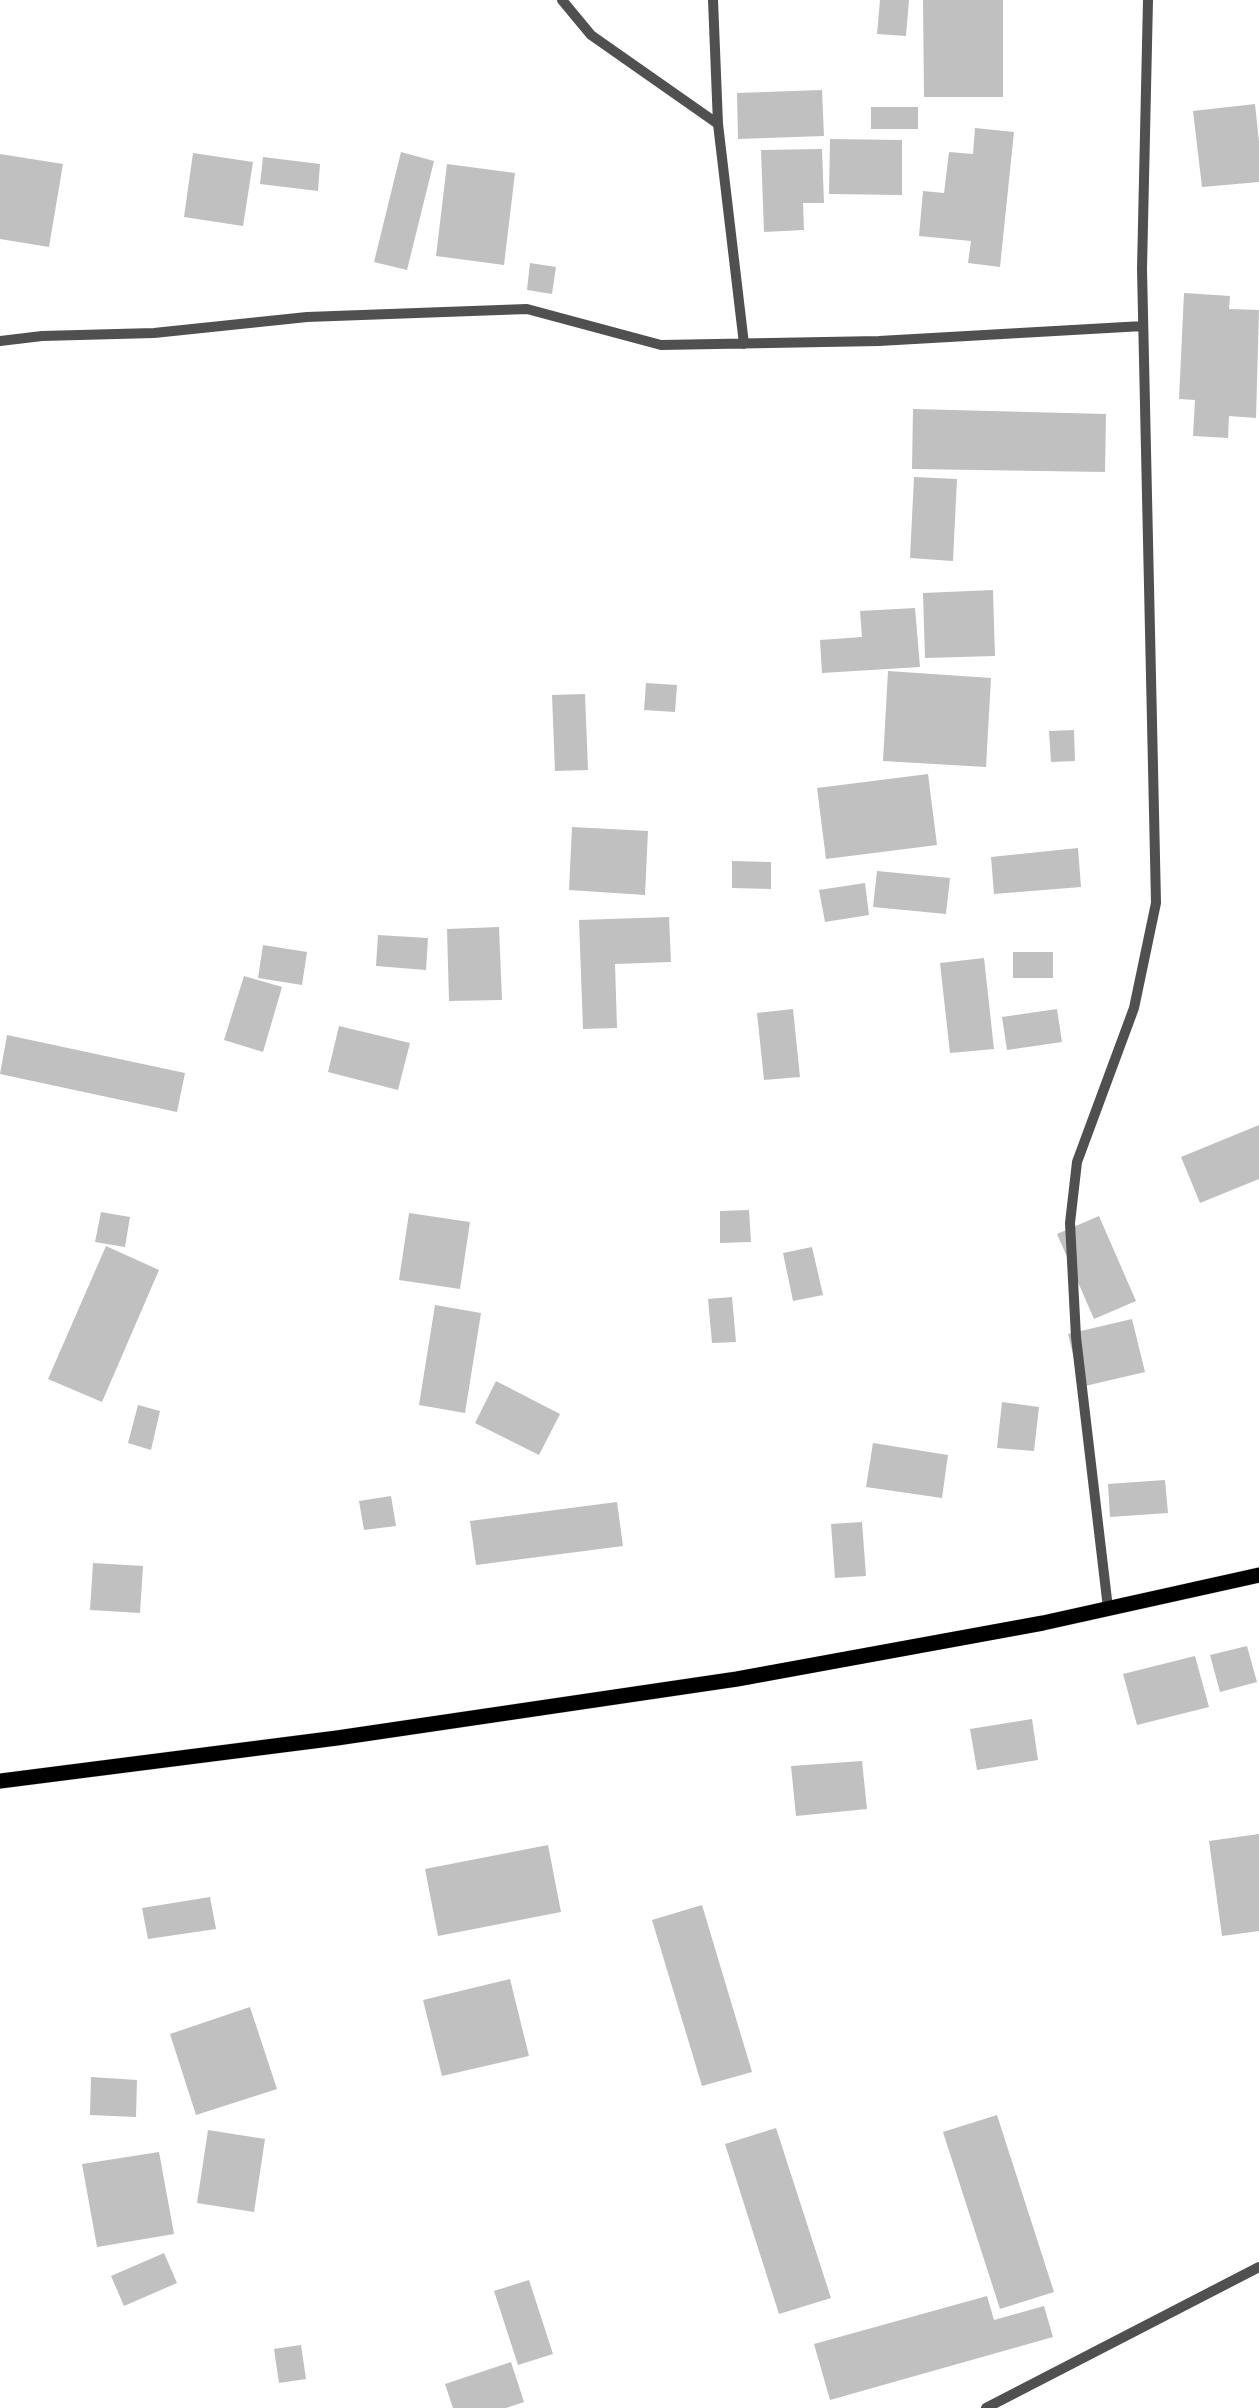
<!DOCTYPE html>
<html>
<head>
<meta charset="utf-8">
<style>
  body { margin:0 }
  canvas { display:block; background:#fff }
</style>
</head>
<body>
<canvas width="1259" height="2408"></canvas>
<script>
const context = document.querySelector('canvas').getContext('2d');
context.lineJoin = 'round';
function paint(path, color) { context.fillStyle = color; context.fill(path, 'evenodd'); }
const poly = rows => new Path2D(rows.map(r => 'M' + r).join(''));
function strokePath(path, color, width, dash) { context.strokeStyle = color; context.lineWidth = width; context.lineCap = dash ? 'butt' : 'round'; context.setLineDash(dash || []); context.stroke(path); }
paint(poly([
  [880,0,909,0,906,36,877,34],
  [923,0,1003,0,1003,97,924,97],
  [822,90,824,136,738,139,737,93],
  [1255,104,1259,142,1259,182,1202,187,1193,111],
  [871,107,918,107,918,129,871,129],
  [975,128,1014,132,1000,267,968,263,971,241,919,236,923,191,944,193,949,152,973,154],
  [830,139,902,140,902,195,829,194],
  [822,149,824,203,803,203,804,230,764,232,761,150],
  [401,152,434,161,407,270,374,262],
  [193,153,253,162,243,226,184,217],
  [0,154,63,164,49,247,0,239],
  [263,157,320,164,318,191,260,184],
  [447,164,515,173,504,265,436,256],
  [530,263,556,267,552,294,527,290],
  [1184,293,1230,296,1229,309,1259,310,1256,418,1229,416,1228,438,1193,436,1195,400,1179,399],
  [913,409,1106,414,1105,472,912,469],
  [914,477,957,479,953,561,910,558],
  [993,590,995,656,925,658,923,593],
  [915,608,920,667,822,673,820,640,862,637,860,611],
  [888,671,991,678,986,767,883,761],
  [646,683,677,685,675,712,644,710],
  [585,694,588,770,555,771,552,695],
  [1074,730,1075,761,1051,762,1049,731],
  [928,774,937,845,826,859,817,788],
  [572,827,648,831,645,895,569,890],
  [1078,848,1081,887,994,894,991,857],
  [732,861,771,862,771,889,732,888],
  [877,871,950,878,946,914,873,907],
  [865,883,869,915,825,922,819,890],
  [669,917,671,962,615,964,617,1028,583,1029,579,920],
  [499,927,502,1000,449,1001,447,929],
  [378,935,428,938,426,970,376,966],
  [263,945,307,952,302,985,258,978],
  [1013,952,1053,952,1053,978,1013,978],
  [984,958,994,1049,950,1053,940,963],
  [244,976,282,987,263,1052,224,1040],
  [793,1009,800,1077,764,1080,757,1013],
  [1057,1009,1062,1042,1007,1050,1002,1017],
  [339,1026,410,1043,398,1090,328,1072],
  [7,1035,185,1073,177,1112,0,1074],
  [1259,1125,1259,1179,1200,1203,1181,1157],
  [749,1210,751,1242,720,1243,720,1211],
  [101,1212,130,1217,125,1247,95,1242],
  [409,1213,470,1222,460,1289,399,1280],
  [1099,1216,1136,1301,1094,1319,1057,1234],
  [106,1246,159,1270,102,1402,48,1379],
  [812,1247,823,1295,793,1301,783,1253],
  [732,1297,736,1342,712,1343,708,1299],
  [435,1305,481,1313,465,1413,419,1405],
  [1132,1319,1145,1372,1081,1387,1068,1334],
  [496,1381,560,1414,539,1455,475,1423],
  [1002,1402,1039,1407,1034,1451,997,1448],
  [138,1405,160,1411,151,1450,128,1443],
  [873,1443,948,1455,942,1498,866,1487],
  [1165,1480,1168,1513,1110,1517,1108,1484],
  [391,1496,396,1526,364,1530,359,1501],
  [617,1502,623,1546,476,1565,470,1521],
  [862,1522,866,1576,835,1578,831,1524],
  [93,1563,143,1566,140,1613,90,1610],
  [1247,1646,1257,1682,1220,1692,1210,1655],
  [1195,1656,1209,1707,1137,1725,1123,1674],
  [1032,1719,1038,1760,977,1770,970,1729],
  [862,1761,867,1809,796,1816,791,1766],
  [1259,1834,1259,1931,1222,1936,1209,1841],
  [548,1845,561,1912,438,1936,425,1869],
  [210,1897,216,1929,148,1939,142,1908],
  [702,1905,752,2072,702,2086,652,1920],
  [510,1979,529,2056,442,2076,423,2000],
  [250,2007,277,2089,196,2115,170,2034],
  [91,2077,137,2080,136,2117,90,2115],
  [997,2115,1054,2292,1000,2309,943,2132],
  [776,2128,831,2298,779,2314,725,2144],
  [208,2130,265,2139,254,2212,197,2203],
  [159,2152,174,2234,97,2247,82,2164],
  [164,2253,177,2283,124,2306,111,2276],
  [529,2280,553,2354,518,2365,494,2291],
  [987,2296,994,2320,1044,2306,1053,2337,830,2400,814,2344],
  [301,2345,306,2379,279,2383,274,2349],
  [511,2362,524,2402,506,2408,453,2408,445,2384]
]), '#c0c0c0');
const highway = poly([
  [0,1781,337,1738,737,1679,1043,1623,1259,1575]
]);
strokePath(highway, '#dbdbdb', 16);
strokePath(poly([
  [562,0,591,35,718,124],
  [713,0,718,124,744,344],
  [0,341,42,336,154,333,307,317,527,309,661,345,879,341,1143,326],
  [1108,1608,1076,1337,1070,1223,1077,1162,1134,1008,1156,903,1142,269,1148,0],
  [986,2408,1259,2267]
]), '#505050', 10);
strokePath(highway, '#000', 15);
</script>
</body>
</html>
